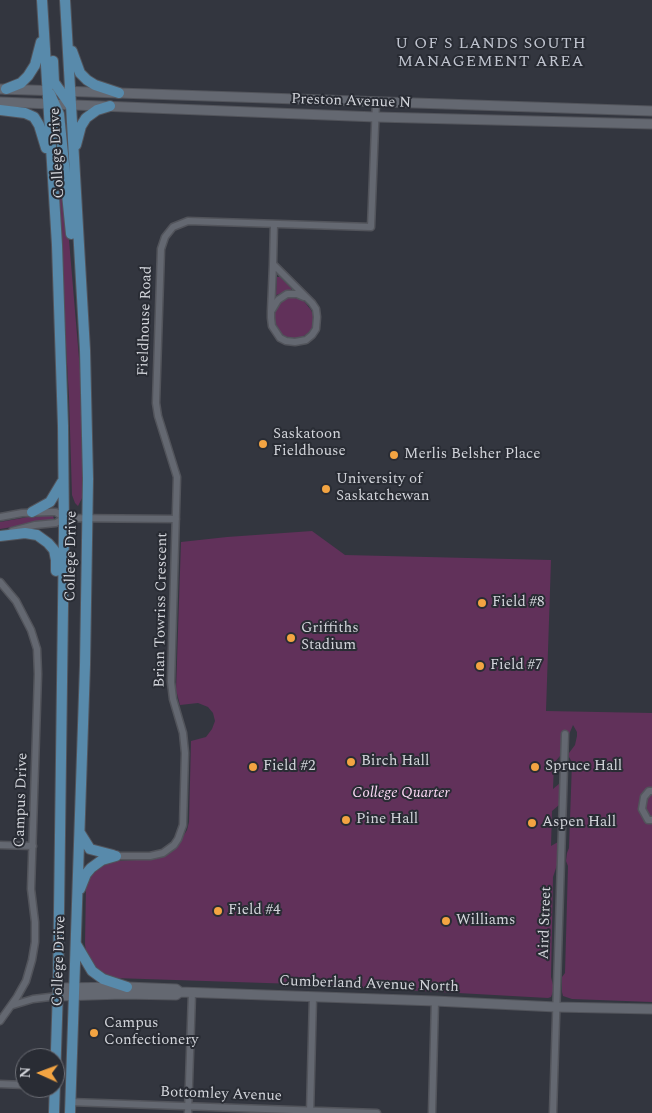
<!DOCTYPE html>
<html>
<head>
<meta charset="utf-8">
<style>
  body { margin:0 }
  #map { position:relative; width:652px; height:1113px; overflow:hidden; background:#33363f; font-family:Spectral,serif }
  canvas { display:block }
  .north { position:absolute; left:15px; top:1048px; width:50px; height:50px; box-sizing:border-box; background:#292c34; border:1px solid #6d6f76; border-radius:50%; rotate:272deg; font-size:14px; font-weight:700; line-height:20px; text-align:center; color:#d2d4da }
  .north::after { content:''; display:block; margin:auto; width:18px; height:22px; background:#f3a442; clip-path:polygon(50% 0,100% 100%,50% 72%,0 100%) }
</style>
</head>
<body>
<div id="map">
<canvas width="652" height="1113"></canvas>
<div class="north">N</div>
</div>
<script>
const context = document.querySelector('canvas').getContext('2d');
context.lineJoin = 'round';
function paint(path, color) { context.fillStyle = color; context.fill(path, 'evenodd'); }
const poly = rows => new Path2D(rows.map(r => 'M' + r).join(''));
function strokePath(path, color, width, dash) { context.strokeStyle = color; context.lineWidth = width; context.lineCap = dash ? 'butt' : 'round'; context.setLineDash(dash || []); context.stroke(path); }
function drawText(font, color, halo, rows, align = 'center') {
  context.font = font + ' Spectral,serif'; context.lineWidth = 4; context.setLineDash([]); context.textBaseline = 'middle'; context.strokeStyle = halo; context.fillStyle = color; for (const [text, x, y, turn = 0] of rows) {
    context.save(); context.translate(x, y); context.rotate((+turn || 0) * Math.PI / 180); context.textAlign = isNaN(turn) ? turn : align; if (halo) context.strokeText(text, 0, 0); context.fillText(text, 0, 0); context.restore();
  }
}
paint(poly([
  [56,120,59,122,80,370,83,496,78,506,75,503,72,495,69,397,54,139],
  [277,277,280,277,291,288,291,290,276,295],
  [291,297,303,300,311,310,313,315,314,321,311,331,302,337,297,338,288,338,281,334,275,323,275,313,278,305,284,299],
  [39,515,53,516,54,519,49,521,0,529,0,522],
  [312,531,345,555,551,560,546,711,652,713,652,1002,572,999,563,996,562,992,562,977,565,973,568,866,566,861,567,853,569,848,572,762,569,757,569,753,575,745,577,736,577,732,573,725,560,756,554,763,553,789,560,783,559,805,552,811,551,846,558,842,557,865,553,877,551,977,554,989,551,997,548,998,296,984,114,978,102,974,97,970,86,952,85,944,86,885,90,875,101,864,116,861,156,859,170,853,176,848,187,830,189,822,191,741,206,737,212,729,215,721,213,713,208,707,198,703,180,705,176,690,181,542,227,537]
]), '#61315a');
const minor = poly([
  [273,264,312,303,316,309,317,317,316,329,312,335,306,340,295,342,286,341,280,338,272,326,271,318,271,311,273,264,274,224],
  [272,310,278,300,287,294,297,294,304,297],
  [0,517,22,513,51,512,56,512,64,518],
  [12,531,35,525,56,523,64,518,176,519],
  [0,582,16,601,31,630,37,649,38,674,31,889,35,922,35,942,32,960,26,981,17,997,0,1021],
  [652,791,649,791,644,797,642,809,648,820,652,820],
  [0,845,33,846],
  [116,856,150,856,163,853,174,845,178,839,183,825,185,753,183,733,173,699,171,682,177,477,158,416,156,403,161,249,165,237,173,227,188,221,371,227,376,102],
  [13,1005,33,999,58,996],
  [0,1084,25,1085],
  [70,1102,377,1113],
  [188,1113,192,993],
  [310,1113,313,997],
  [432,1113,435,1001],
  [553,1113,565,734]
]);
const secondary = poly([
  [0,89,652,111],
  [0,102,376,117,652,124],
  [58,988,127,987,176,989,180,992],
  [58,996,123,994,176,995,180,992,435,1001,556,1007,652,1009]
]);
const primary = poly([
  [42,0,57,245,63,426,64,530,58,988,54,1113],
  [65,0,85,350,88,479,85,665,70,1113],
  [72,51,80,73,87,80,95,85,119,93],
  [53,61,54,82,70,105],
  [6,89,21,83,28,76,35,65,41,42],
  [50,94,59,114,71,234],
  [0,110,25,113,34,117,39,125,46,148],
  [76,145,81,126,86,118,97,110,110,106],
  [32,512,50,502,62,482],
  [0,536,25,533,37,535,48,543,54,550,56,560,56,571],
  [80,833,90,849,113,855],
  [80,889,86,874,91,868,102,860,116,856],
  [76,944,92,971,103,979,127,987]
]);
strokePath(minor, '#52545b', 9);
strokePath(secondary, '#52545b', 11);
strokePath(primary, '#52545b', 12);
strokePath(minor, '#646871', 6);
strokePath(secondary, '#646871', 9);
strokePath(primary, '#588aab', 10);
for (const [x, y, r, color] of [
  [263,444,5,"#f3a442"],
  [394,455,5,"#f3a442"],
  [326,489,5,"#f3a442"],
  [482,603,5,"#f3a442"],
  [291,638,5,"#f3a442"],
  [480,666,5,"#f3a442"],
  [351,762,5,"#f3a442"],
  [253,767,5,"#f3a442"],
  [535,767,5,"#f3a442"],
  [346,820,5,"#f3a442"],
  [532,823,5,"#f3a442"],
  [218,911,5,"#f3a442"],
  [446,921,5,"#f3a442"],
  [94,1033,5,"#f3a442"]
]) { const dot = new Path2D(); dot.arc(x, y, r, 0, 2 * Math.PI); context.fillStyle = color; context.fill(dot); strokePath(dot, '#292c34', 2); }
drawText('15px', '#d2d4da', '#292c34', [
  ["Preston Avenue N",351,102,2],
  ["College Drive",58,153,-93],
  ["Fieldhouse Road",146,321,-88],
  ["College Drive",72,556,-89],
  ["Brian Towriss Crescent",162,610,-89],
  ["Campus Drive",22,800,-88],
  ["Aird Street",546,923,-88],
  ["College Drive",60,961,-88],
  ["Cumberland Avenue North",369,985,2],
  ["Bottomley Avenue",221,1095,2]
]);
drawText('15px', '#d2d4da', '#292c34', [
  ["Saskatoon",273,435],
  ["Fieldhouse",273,452],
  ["Merlis Belsher Place",404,455],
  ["University of",336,480],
  ["Saskatchewan",336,497],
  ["Field #8",492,603],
  ["Griffiths",301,629],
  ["Stadium",301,646],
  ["Field #7",490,666],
  ["Birch Hall",361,762],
  ["Field #2",263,767],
  ["Spruce Hall",545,767],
  ["Pine Hall",356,820],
  ["Aspen Hall",542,823],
  ["Field #4",228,911],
  ["Williams",456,921],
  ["Campus",104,1024],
  ["Confectionery",104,1041]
], 'left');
drawText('italic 15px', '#fad7f3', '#292c34', [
  ["College Quarter",401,794]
]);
context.letterSpacing = '1px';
drawText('16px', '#c0c4cf', '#292c34', [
  ["U OF S LANDS SOUTH",491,45],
  ["MANAGEMENT AREA",491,63]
]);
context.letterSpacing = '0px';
</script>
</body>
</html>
